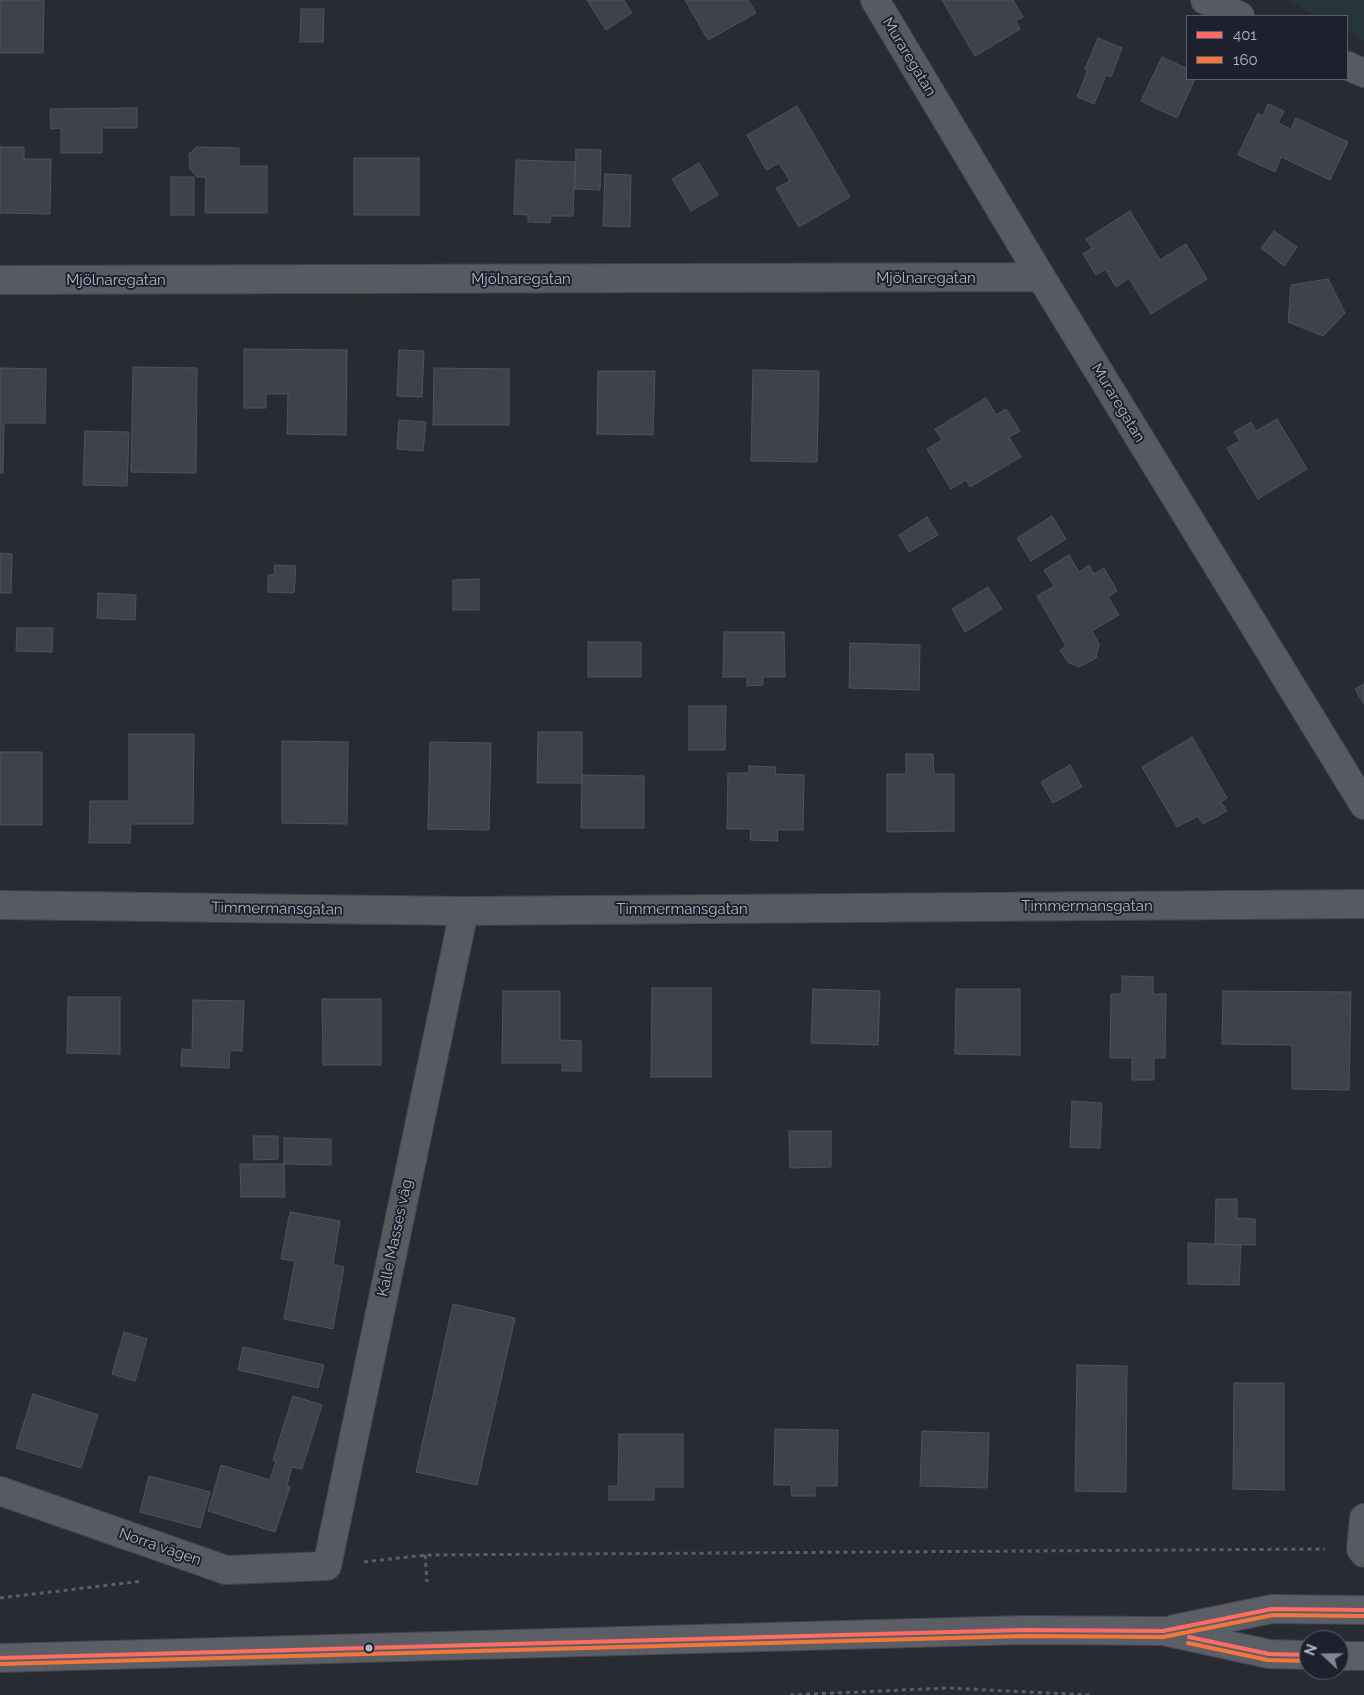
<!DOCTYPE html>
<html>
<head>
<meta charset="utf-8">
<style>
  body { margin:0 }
  #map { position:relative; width:1364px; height:1695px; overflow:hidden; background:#282b32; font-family:Raleway,sans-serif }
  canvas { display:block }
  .legend { position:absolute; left:1186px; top:15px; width:162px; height:65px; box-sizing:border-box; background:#1c212d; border:1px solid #585d69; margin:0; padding:6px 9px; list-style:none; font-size:15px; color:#b2b6c4 }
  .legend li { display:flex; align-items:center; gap:10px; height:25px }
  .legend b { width:25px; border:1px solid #585d69 }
  .north { position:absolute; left:1299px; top:1630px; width:50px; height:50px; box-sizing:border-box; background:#1c212d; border:1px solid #585d69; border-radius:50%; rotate:291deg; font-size:14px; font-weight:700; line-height:20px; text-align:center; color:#b2b6c4 }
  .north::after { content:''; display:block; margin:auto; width:18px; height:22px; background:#828591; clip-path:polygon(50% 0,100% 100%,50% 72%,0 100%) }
</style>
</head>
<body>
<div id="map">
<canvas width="1364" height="1695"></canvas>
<ul class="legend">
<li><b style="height:6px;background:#ff6c64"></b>401</li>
<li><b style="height:6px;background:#f5763a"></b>160</li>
</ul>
<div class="north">N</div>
</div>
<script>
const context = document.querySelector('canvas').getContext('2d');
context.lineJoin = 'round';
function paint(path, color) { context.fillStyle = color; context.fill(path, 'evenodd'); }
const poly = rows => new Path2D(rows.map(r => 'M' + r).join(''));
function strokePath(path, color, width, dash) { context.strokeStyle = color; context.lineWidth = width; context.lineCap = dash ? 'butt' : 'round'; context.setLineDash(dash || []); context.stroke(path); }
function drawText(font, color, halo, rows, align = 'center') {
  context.font = font + ' Raleway,sans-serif'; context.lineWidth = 4; context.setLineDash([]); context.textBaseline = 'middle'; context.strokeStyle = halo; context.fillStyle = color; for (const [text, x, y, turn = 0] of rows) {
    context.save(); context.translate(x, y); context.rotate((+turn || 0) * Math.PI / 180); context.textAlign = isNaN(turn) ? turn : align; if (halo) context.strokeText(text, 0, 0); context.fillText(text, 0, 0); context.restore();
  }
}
paint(poly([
  [1287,0,1364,0,1364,41,1348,32,1348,16,1317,16]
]), '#263538');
const building = poly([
  [0,0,44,0,43,53,0,53,0,0],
  [587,0,624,0,632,13,606,30,587,0],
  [685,0,748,0,756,13,708,40,685,0],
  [942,0,1013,0,1023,17,1016,21,1020,29,975,56,942,0],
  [301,9,324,9,323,42,300,42,301,9],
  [1098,38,1122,48,1111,77,1106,75,1094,104,1077,97,1088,70,1085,69,1098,38],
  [1162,57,1188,69,1188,79,1195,79,1177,118,1141,101,1162,57],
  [1268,104,1284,111,1278,123,1291,129,1296,118,1348,142,1330,180,1281,157,1275,172,1238,155,1258,113,1263,116,1268,104],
  [797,106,850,197,799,227,776,188,790,181,779,163,766,170,747,135,797,106],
  [137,108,137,128,102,128,102,153,61,153,61,128,51,129,50,109,137,108],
  [0,147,24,147,24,159,51,159,50,214,0,213,0,147],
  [197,147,239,148,239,166,267,166,267,213,205,213,206,177,197,177,190,169,189,154,197,147],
  [576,149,601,150,600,190,575,189,576,149],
  [354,158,419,158,419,215,354,215,354,158],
  [516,160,575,162,573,216,551,216,550,223,528,222,528,215,514,214,516,160],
  [699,163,718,195,691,211,672,179,699,163],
  [605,174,631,175,630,227,603,226,605,174],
  [171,177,194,177,194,215,171,215,171,177],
  [1130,211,1160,260,1186,244,1207,279,1151,314,1129,278,1116,287,1105,269,1096,275,1083,254,1092,248,1086,239,1130,211],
  [1274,231,1297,247,1284,266,1261,248,1274,231],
  [1328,279,1345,313,1323,336,1288,322,1291,285,1328,279],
  [244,349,347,350,346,435,287,434,288,394,266,394,266,408,244,408,244,349],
  [399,350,424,351,422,397,397,396,399,350],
  [133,367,197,368,196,473,131,472,133,367],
  [0,368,46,369,45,423,4,423,3,473,0,473,0,368],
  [434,368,509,369,509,425,433,425,434,368],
  [753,370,819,371,817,462,751,461,753,370],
  [598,371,655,371,653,435,597,434,598,371],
  [986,398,996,415,1006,409,1020,431,1009,437,1021,457,970,487,966,480,951,489,927,449,942,440,935,429,986,398],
  [1277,419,1307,469,1258,499,1227,448,1240,441,1234,432,1251,422,1256,431,1277,419],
  [399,420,426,422,423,451,397,449,399,420],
  [85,431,129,432,127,486,83,485,85,431],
  [1052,516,1066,539,1031,561,1017,538,1052,516],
  [927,517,938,535,909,552,899,535,927,517],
  [0,553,12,554,11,593,0,593,0,553],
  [1069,555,1079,572,1089,565,1094,574,1104,568,1117,591,1108,597,1119,615,1092,631,1099,644,1096,658,1079,667,1068,662,1060,650,1066,646,1037,596,1054,586,1044,570,1069,555],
  [275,565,296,566,294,593,268,592,268,575,274,575,275,565],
  [479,579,479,610,453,610,453,580,479,579],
  [988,587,1002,609,965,632,952,609,988,587],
  [98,593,136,595,135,620,97,618,98,593],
  [17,628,53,628,52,652,16,651,17,628],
  [724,632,784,632,785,677,763,677,763,685,747,686,747,677,723,677,724,632],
  [588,642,641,642,641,677,588,677,588,642],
  [850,643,920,645,919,690,849,688,850,643],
  [1364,684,1364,704,1355,689,1364,684],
  [689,706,726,706,725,750,689,750,689,706],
  [538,732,582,732,582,783,537,783,538,732],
  [129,734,194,734,193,824,131,824,130,843,89,843,90,801,129,801,129,734],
  [1192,737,1227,798,1221,802,1227,811,1203,824,1198,816,1177,827,1142,767,1192,737],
  [282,741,348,742,347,824,282,823,282,741],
  [430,742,491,743,489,830,428,829,430,742],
  [0,752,42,752,42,825,0,825,0,752],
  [906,754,933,754,934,774,954,774,954,831,887,832,887,774,906,774,906,754],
  [1070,765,1082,787,1053,803,1041,782,1070,765],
  [749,766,776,767,775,774,804,775,803,830,777,830,778,841,750,840,751,829,727,829,728,773,749,773,749,766],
  [582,775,644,776,644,828,581,828,582,775],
  [1122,976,1153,977,1153,994,1166,994,1165,1058,1154,1058,1154,1080,1132,1080,1132,1058,1110,1058,1111,994,1122,994,1122,976],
  [652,988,711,988,711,1077,651,1077,652,988],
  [813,989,880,991,878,1045,811,1043,813,989],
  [956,989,1020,989,1020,1055,955,1054,956,989],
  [503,991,560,991,560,1040,581,1041,581,1071,562,1071,562,1063,502,1063,503,991],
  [1223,991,1351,992,1349,1090,1292,1089,1292,1045,1222,1044,1223,991],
  [68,997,120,997,120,1054,67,1053,68,997],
  [322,999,381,999,381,1065,323,1065,322,999],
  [193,1000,244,1001,242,1051,230,1050,229,1068,181,1066,182,1049,192,1050,193,1000],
  [1072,1101,1102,1103,1100,1148,1070,1147,1072,1101],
  [789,1131,831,1131,831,1167,790,1168,789,1131],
  [253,1136,278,1136,278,1159,254,1160,253,1136],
  [284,1138,331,1139,331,1165,284,1164,284,1138],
  [240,1164,284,1164,285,1197,241,1197,240,1164],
  [1216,1199,1237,1199,1237,1218,1255,1219,1255,1245,1215,1244,1216,1199],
  [290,1212,340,1221,333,1264,344,1267,333,1329,284,1319,295,1261,281,1259,290,1212],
  [1188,1243,1241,1245,1239,1285,1188,1284,1188,1243],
  [453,1304,515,1318,477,1485,416,1472,453,1304],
  [124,1332,147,1339,135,1381,112,1374,124,1332],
  [243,1347,324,1365,318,1388,238,1370,243,1347],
  [1077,1365,1127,1366,1126,1492,1075,1491,1077,1365],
  [1234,1383,1284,1383,1284,1490,1233,1489,1234,1383],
  [33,1394,98,1415,81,1468,16,1448,33,1394],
  [293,1396,322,1405,302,1469,292,1467,287,1485,290,1487,275,1532,208,1511,221,1465,270,1480,276,1461,273,1460,293,1396],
  [775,1429,838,1430,837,1486,815,1486,815,1496,792,1496,791,1485,774,1485,775,1429],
  [922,1431,989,1433,987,1488,920,1486,922,1431],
  [619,1434,683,1434,683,1487,654,1487,654,1500,609,1500,609,1486,618,1486,619,1434],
  [149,1476,210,1492,200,1528,140,1512,149,1476]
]);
paint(building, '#3f4248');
strokePath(building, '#50535a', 1);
const minor = poly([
  [875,0,1041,277,1364,805],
  [1205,0,1240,16],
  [1348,66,1364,73],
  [0,280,1041,277],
  [0,905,464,911,1364,904],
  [0,1491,226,1570,327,1566,464,911],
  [1364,1518,1361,1549,1364,1553]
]);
const secondary = poly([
  [1174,1629,1272,1609,1364,1610],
  [1339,1656,1364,1656],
  [0,1658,1024,1630,1163,1631,1269,1654,1309,1655]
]);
strokePath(minor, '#44464c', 30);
strokePath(secondary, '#44464c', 30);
strokePath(poly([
  [425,1555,427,1582],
  [364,1562,425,1555,1325,1549],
  [0,1598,143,1581],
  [790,1695,948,1688,1090,1695]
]), '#5b5e65', 3, [4, 4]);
strokePath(minor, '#585a61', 28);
strokePath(secondary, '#5c5e66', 28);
strokePath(poly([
  [1189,1637,1269,1654,1309,1655],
  [0,1658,1024,1630,1163,1631,1272,1609,1364,1610]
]), '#ff6c64', 4);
strokePath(poly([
  [1188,1643,1268,1660,1309,1661],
  [0,1664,1024,1636,1163,1637,1273,1615,1364,1616]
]), '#f5763a', 4);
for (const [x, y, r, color] of [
  [369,1648,4.5,"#b2b6c4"]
]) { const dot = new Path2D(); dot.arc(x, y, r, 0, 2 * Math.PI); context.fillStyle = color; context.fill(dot); strokePath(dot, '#1c212d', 2); }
drawText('15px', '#b2b6c4', '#1c212d', [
  ["Muraregatan",909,57,59],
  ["Mjölnaregatan",926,278],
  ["Mjölnaregatan",521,279],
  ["Mjölnaregatan",116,280],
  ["Muraregatan",1118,403,59],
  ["Timmermansgatan",1087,906],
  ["Timmermansgatan",277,909,1],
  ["Timmermansgatan",682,909],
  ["Kalle Masses väg",395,1238,-78],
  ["Norra vägen",160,1547,19]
]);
</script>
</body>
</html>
